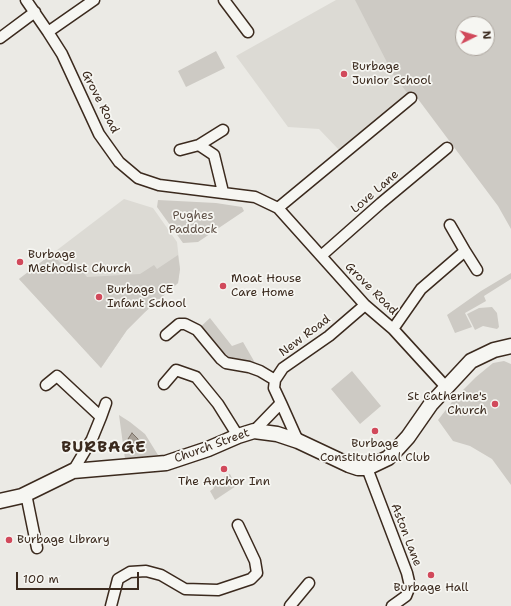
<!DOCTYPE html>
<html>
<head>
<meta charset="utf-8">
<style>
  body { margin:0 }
  #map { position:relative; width:511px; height:606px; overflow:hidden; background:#ebeae5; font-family:"Shantell Sans",sans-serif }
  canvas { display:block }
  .north { position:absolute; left:455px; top:16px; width:40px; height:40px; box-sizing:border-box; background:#f6f6f2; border:1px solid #aba49d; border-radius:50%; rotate:85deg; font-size:11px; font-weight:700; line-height:16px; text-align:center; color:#3b2a1e }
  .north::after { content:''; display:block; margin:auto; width:14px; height:18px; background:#d1495b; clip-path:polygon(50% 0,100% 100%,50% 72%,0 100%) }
  .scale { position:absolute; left:16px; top:572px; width:123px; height:18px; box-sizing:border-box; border:2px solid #3b2a1e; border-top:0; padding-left:5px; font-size:12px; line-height:14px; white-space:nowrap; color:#3b2a1e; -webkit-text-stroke:3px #f6f6f2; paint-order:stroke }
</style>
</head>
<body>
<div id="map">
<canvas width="511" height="606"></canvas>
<div class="north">N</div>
<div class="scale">100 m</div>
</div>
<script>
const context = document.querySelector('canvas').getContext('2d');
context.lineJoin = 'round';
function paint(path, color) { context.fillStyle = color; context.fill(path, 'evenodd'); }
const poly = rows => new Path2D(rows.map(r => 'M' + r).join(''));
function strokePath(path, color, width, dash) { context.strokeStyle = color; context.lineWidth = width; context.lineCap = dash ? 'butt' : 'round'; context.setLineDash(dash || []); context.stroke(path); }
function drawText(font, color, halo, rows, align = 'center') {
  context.font = font + ' "Shantell Sans",sans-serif'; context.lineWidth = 3.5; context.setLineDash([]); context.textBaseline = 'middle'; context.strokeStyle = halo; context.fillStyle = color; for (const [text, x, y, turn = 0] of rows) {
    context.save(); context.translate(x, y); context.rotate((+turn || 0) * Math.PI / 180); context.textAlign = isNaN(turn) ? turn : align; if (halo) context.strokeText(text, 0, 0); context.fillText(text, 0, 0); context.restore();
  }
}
paint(poly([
  [336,0,511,0,487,24,463,24,463,48,339,150,319,129,288,127,236,56],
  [124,199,153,208,177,242,180,269,178,283,145,312,127,330,101,368,19,279]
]), '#dcdad4');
paint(poly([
  [355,0,511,0,511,229,498,206,412,91,408,94,393,74],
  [463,24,487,24,487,48,463,48],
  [216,51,225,68,186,87,178,71],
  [158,200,216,203,242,207,244,211,198,242,183,243,157,207],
  [53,253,62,266,71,260,76,263,87,277,140,274,154,265,157,269,178,255,180,269,178,283,145,312,127,330,101,368,19,279],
  [511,273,511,279,484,296,486,301,465,313,472,327,455,333,447,315,481,291],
  [492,307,497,313,499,327,497,329,483,326,475,330,467,314,479,308],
  [210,318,232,346,243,342,258,368,226,363,197,330],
  [504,361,511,364,511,485,492,459,470,446,453,441,438,420,455,398,476,377,493,363],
  [352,371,381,406,360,424,331,389],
  [119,415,130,422,145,434,158,455,125,459],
  [230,474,236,486,215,500,210,491,214,488,211,483]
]), '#cdcac4');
const water = poly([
  [132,433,138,439,141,446,139,451,134,451,128,439,132,433]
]);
paint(water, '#a8a198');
strokePath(water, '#7c7167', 1);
const street = poly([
  [26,0,48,32,62,54,99,134,119,162,138,178,159,185,255,197,278,208,365,305,393,329,446,387],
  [224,0,248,32],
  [48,32,94,0],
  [0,38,35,12],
  [199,145,223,130],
  [180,150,199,145,214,155,223,192],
  [278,208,411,98],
  [465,251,477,270],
  [321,256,381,203,447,148],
  [393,329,421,289,465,251,450,225],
  [166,335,179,324,185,324,197,330,221,359,226,363,249,367,260,371,275,380],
  [164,384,176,370,196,377,218,404,238,436],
  [46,385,57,376,101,417,92,439,73,471],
  [281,403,298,441],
  [101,417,106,403],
  [254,431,281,403,274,388,275,380,283,368,329,336,365,305],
  [367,468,407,573,410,586,406,596,392,606],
  [26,494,37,548],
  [111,606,118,579,130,572,146,571,161,575,185,589,218,590,251,579,257,573,255,561,238,525],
  [290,606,309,583]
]);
const secondary = poly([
  [0,501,22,496,73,471,166,463,208,449,238,436,254,431,277,434,298,441,349,465,358,468,367,468,388,458,398,448,408,437,431,404,471,361,494,350,511,346]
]);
strokePath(street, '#3b2a1e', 13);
strokePath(secondary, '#3b2a1e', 17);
strokePath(street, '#f6f6f2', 10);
strokePath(secondary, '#f6f6f2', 14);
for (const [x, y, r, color] of [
  [344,74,4,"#d1495b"],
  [20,262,4,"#d1495b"],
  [223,286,4,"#d1495b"],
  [99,297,4,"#d1495b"],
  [495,404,4,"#d1495b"],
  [375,431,4,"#d1495b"],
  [224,469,4,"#d1495b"],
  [9,540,4,"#d1495b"],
  [431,575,4,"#d1495b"]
]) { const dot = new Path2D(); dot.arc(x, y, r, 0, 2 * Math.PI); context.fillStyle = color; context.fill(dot); strokePath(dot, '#f6f6f2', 1.5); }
drawText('12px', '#3b2a1e', '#f6f6f2', [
  ["Burbage",352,67],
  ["Junior School",352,81],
  ["Burbage",28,255],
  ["Methodist Church",28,269],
  ["Moat House",231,279],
  ["Care Home",231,293],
  ["Burbage CE",107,290],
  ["Infant School",107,304],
  ["St Catherine's",487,397,"right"],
  ["Church",487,411,"right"],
  ["Burbage",375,444,"center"],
  ["Constitutional Club",375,458,"center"],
  ["The Anchor Inn",224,482,"center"],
  ["Burbage Library",17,540],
  ["Burbage Hall",431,588,"center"]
], 'left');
drawText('12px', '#3b2a1e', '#f6f6f2', [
  ["Grove Road",100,102,63],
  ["Love Lane",375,192,-41],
  ["Grove Road",371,289,45],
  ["New Road",305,336,-37],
  ["Church Street",212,446,-20],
  ["Aston Lane",406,535,69]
]);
drawText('12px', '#605248', '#f6f6f2', [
  ["Pughes",193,216],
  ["Paddock",193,230]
]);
context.letterSpacing = '1px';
drawText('bold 16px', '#3b2a1e', '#f6f6f2', [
  ["BURBAGE",104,448]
]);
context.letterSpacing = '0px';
</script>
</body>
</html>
